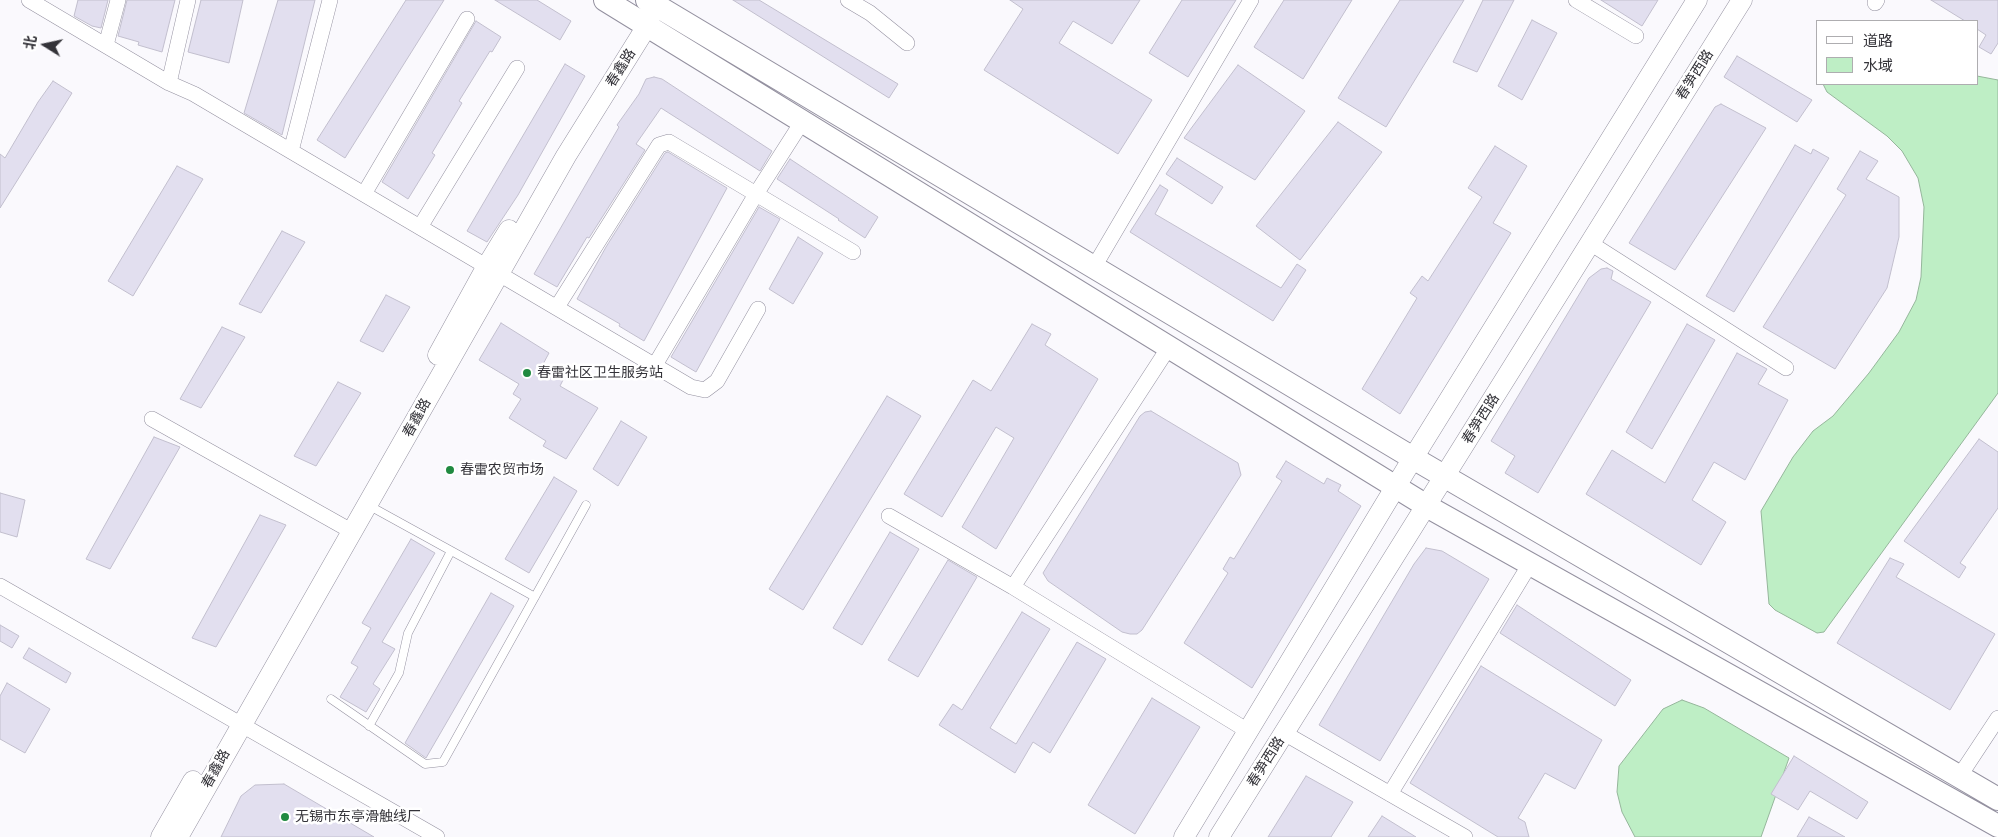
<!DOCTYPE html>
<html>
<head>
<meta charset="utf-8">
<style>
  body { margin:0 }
  #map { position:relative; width:1998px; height:837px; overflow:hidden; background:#faf9fd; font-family:"Roboto Serif","Noto Sans SC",serif }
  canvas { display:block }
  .legend { position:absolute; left:1816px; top:20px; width:162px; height:65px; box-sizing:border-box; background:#fff; border:1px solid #aeadb0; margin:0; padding:6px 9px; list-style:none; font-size:15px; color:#343339 }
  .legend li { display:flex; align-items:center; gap:10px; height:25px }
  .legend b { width:25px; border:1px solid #aeadb0 }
  .north { position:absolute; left:20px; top:20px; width:50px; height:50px; -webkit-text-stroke:4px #fff; paint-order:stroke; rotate:280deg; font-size:14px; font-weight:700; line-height:20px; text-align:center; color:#343339 }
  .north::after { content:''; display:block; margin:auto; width:18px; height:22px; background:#343339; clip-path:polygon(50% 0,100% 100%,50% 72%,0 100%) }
</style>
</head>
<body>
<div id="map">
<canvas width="1998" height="837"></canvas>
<ul class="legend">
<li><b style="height:6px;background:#fff"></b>道路</li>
<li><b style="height:14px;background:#beeec5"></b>水域</li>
</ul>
<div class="north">北</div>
</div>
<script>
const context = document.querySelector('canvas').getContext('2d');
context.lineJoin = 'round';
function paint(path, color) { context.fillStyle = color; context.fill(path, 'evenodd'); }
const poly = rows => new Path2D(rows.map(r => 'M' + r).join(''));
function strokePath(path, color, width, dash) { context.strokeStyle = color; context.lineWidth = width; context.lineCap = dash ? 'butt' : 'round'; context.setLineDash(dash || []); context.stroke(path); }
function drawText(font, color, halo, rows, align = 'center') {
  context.font = font + ' "Roboto Serif","Noto Sans SC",serif'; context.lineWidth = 5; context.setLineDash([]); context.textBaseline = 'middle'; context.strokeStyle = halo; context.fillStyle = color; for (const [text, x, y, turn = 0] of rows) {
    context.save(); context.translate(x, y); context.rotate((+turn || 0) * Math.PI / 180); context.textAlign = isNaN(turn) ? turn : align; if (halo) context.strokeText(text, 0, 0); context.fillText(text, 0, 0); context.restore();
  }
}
const water = poly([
  [1977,76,1998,80,1998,393,1824,632,1817,633,1775,610,1769,604,1761,511,1793,457,1813,431,1833,416,1869,373,1899,332,1916,300,1921,277,1924,207,1918,178,1902,151,1887,136,1827,92,1823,84,1977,84,1977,76],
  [1682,700,1704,708,1789,758,1761,837,1635,837,1622,812,1617,792,1619,766,1663,709,1682,700]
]);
paint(water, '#beeec5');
strokePath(water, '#95b69b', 1);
const building = poly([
  [78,0,108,0,101,28,92,26,74,16,78,0],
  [127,0,175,0,162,52,138,45,139,42,118,36,127,0],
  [201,0,243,0,229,63,188,52,201,0],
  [278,0,315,0,282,135,244,113,278,0],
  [406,0,444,0,345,158,317,140,406,0],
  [495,0,537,0,571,21,560,40,495,0],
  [733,0,759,0,898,84,889,98,733,0],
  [1010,0,1140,0,1112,44,1073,21,1059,43,1152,100,1118,154,984,70,1023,9,1010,0],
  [1182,0,1236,0,1188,77,1149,53,1182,0],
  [1284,0,1352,0,1303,79,1254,47,1284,0],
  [1400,0,1464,0,1386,127,1338,98,1400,0],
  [1483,0,1514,0,1477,72,1453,62,1483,0],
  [1601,0,1658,0,1642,26,1601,0],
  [1931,0,1998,0,1998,43,1991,54,1979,47,1986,35,1977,29,1977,21,1965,21,1931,0],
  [1532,20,1557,33,1522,100,1498,86,1532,20],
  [476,21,501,37,492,52,490,51,459,101,462,103,432,153,435,155,408,199,382,182,476,21],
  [1737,56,1812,100,1797,122,1724,77,1737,56],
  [565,64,585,76,518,195,487,242,467,231,565,64],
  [1238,65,1305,111,1255,180,1184,138,1238,65],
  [654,77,662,79,772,151,760,171,661,108,636,144,645,150,589,238,587,237,557,287,534,274,619,127,617,125,639,94,646,79,654,77],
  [53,81,72,93,0,208,0,154,5,158,38,102,53,81],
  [1721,104,1766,128,1675,270,1629,243,1715,107,1721,104],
  [1338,122,1382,152,1300,260,1256,226,1338,122],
  [1795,145,1811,154,1813,149,1829,158,1734,312,1706,296,1795,145],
  [1495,146,1527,166,1493,223,1511,233,1400,414,1362,389,1417,298,1410,293,1422,276,1428,281,1482,197,1468,188,1495,146],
  [1860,151,1878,161,1866,179,1899,197,1899,237,1887,288,1835,369,1763,327,1846,195,1837,189,1860,151],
  [668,152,727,188,644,341,619,326,620,324,577,299,606,247,665,153,668,152],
  [1177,158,1223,187,1212,204,1166,174,1177,158],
  [790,159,878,217,865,238,838,220,839,219,777,179,790,159],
  [177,166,203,179,133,296,108,281,177,166],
  [1160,185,1168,190,1155,214,1281,288,1297,264,1306,270,1273,321,1130,232,1160,185],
  [759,207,780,219,696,372,671,357,759,207],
  [282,231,305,242,261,313,239,304,282,231],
  [798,237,823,253,793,304,769,289,798,237],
  [1607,268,1613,271,1611,279,1651,302,1538,493,1505,473,1515,456,1491,441,1589,278,1601,269,1607,268],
  [386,295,410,307,383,352,360,341,386,295],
  [501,323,549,353,542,366,563,380,560,386,598,408,566,459,543,446,546,441,509,418,521,399,513,394,519,384,479,360,501,323],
  [1032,324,1051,334,1045,345,1098,379,996,549,962,527,1014,438,996,427,942,517,904,494,973,380,991,391,1032,324],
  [1687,324,1715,340,1652,449,1626,432,1687,324],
  [222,327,245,337,201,408,180,399,222,327],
  [1737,353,1767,369,1758,384,1788,400,1745,480,1714,462,1692,500,1726,522,1701,565,1586,494,1612,450,1665,483,1737,353],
  [338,382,361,393,316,466,294,456,338,382],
  [887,396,921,416,803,610,769,589,887,396],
  [1151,411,1238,463,1241,475,1142,630,1137,634,1130,634,1122,632,1048,581,1043,573,1140,416,1145,412,1151,411],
  [621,421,647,437,618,486,593,469,621,421],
  [154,437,180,447,110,569,86,559,154,437],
  [1979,439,1998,452,1998,508,1960,563,1966,567,1959,578,1904,541,1979,439],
  [1286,461,1324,484,1327,478,1341,485,1338,491,1361,506,1252,688,1184,643,1228,573,1223,569,1230,557,1234,559,1282,481,1276,477,1286,461],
  [554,477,577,491,529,573,505,559,554,477],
  [0,493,25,500,17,537,0,532,0,493],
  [260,515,286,525,216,647,192,638,260,515],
  [890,532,919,549,862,645,833,628,890,532],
  [411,539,435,553,382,642,395,649,373,684,380,689,366,712,340,697,358,667,351,663,371,628,362,623,411,539],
  [1426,548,1442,551,1489,579,1380,761,1319,725,1414,564,1426,548],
  [1890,558,1904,564,1896,577,1995,634,1950,710,1837,643,1890,558],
  [948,560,977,577,918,677,888,660,948,560],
  [491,593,514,606,426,758,405,743,491,593],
  [1517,605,1631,680,1615,706,1500,633,1517,605],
  [1022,612,1050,629,990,728,1016,744,1077,642,1106,659,1050,753,1033,742,1015,773,939,725,953,704,962,710,1022,612],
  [0,625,19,636,12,648,0,641,0,625],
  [29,648,71,673,66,683,23,658,29,648],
  [1481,666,1602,740,1575,789,1545,773,1518,818,1525,822,1529,837,1498,837,1410,783,1481,666],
  [7,683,50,709,25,753,0,739,0,696,7,683],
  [1152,698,1200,727,1135,834,1088,805,1152,698],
  [1794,756,1868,802,1857,819,1810,791,1798,810,1771,794,1794,756],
  [1306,776,1353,802,1331,837,1268,837,1306,776],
  [284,784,374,837,221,837,241,796,255,785,284,784],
  [1382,816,1416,837,1368,837,1382,816],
  [1809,817,1845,837,1797,837,1809,817]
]);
paint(building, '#e2dfef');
strokePath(building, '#c2bfce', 1);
const lane = poly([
  [368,505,535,597],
  [331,699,425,764,443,762,586,505],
  [369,726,399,673,408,633,451,551]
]);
const street = poly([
  [29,0,169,83,194,94,691,387,705,390,717,381,758,309],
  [848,0,870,13,907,43],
  [1576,0,1636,36],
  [1875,3,1877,0],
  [106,45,118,0],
  [169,83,188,0],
  [291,151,330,0],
  [364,194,467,19],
  [420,227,517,68],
  [1590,243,1786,368],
  [1094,267,1251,0],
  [557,307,659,145,669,142,853,252],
  [655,365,756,194,802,122],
  [152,419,353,532],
  [889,516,1013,587,1248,731],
  [0,586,437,837],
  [1013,587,1169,347],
  [1284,733,1465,837],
  [1959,777,1998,718],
  [1390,794,1530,564]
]);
const secondary = poly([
  [438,355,487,266,509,230],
  [161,837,193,781],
  [178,837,566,156,647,26,652,11],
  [1184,837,1413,458,1697,0],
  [1219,837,1742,0]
]);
const primary = poly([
  [605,0,1430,508,1998,826],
  [647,0,1413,458,1998,799]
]);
strokePath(lane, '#9491a0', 9);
strokePath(street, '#9491a0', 16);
strokePath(secondary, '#9491a0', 21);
strokePath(primary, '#9491a0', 24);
strokePath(lane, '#fff', 8);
strokePath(street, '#fff', 15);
strokePath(secondary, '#fff', 20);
strokePath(primary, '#fff', 22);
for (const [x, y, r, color] of [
  [527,373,5,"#208a40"],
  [450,470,5,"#208a40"],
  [285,817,5,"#208a40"]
]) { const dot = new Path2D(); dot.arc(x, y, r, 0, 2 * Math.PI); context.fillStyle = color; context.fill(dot); strokePath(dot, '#fff', 2); }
drawText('14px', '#343339', '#fff', [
  ["春鑫路",621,68,-58],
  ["春笋西路",1695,75,-58],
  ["春鑫路",417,418,-61],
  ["春笋西路",1481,419,-58],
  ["春笋西路",1266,762,-58],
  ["春鑫路",216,769,-61]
]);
drawText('14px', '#343339', '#fff', [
  ["春雷社区卫生服务站",537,373],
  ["春雷农贸市场",460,470],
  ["无锡市东亭滑触线厂",295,817]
], 'left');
</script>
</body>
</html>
